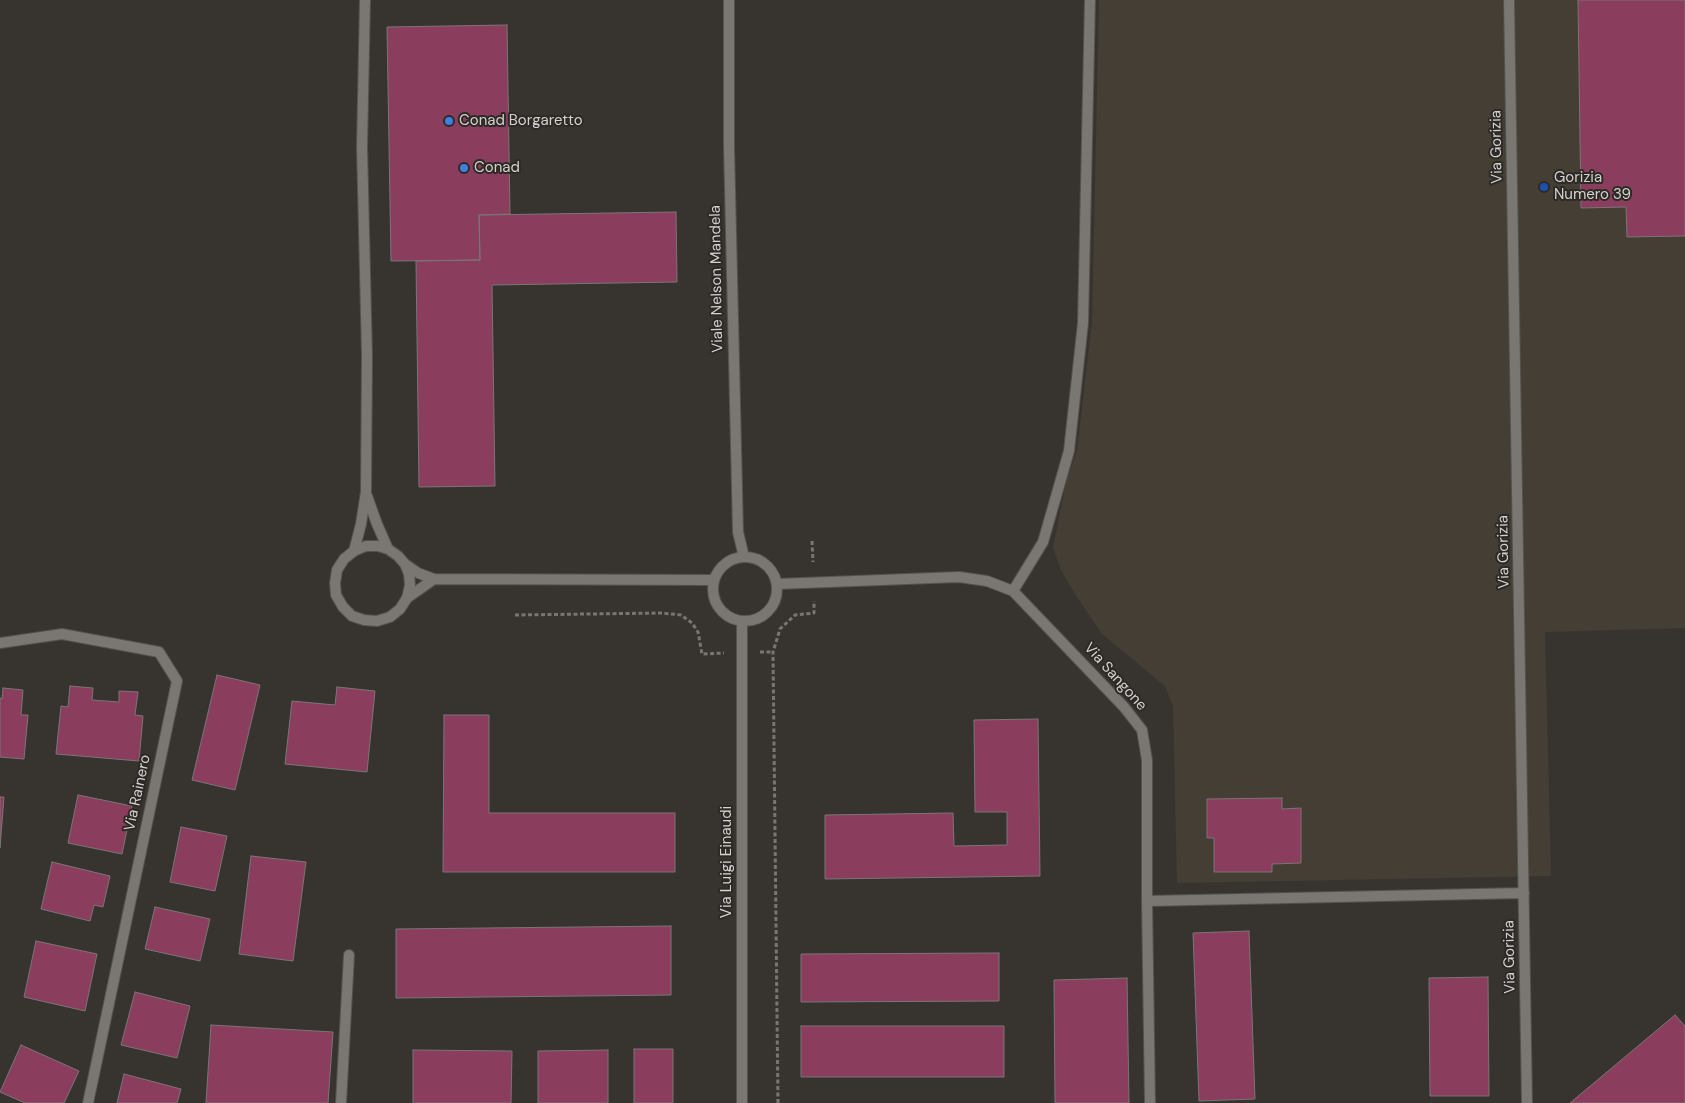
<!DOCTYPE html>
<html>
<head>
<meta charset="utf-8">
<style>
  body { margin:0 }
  canvas { display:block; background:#373430 }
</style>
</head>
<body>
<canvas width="1685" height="1103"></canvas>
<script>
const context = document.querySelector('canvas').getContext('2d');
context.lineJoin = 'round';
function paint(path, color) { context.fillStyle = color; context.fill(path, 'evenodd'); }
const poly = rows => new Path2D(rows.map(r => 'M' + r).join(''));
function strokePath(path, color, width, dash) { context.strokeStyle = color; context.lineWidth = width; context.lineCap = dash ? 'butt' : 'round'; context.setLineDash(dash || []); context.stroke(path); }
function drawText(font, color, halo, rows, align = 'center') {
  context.font = font + ' "DM Sans",sans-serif'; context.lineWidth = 4; context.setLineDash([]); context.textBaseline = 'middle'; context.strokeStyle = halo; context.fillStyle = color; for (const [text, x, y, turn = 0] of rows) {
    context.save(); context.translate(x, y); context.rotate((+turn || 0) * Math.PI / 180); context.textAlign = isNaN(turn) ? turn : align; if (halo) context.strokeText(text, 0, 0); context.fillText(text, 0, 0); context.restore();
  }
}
paint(poly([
  [1099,0,1685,0,1685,628,1545,632,1551,876,1177,883,1173,706,1165,686,1102,634,1077,597,1061,570,1053,548,1067,478,1077,451,1092,323]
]), '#443e35');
const building = poly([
  [1578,0,1685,0,1685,236,1627,237,1626,207,1581,208,1578,0],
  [507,25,510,214,479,215,480,260,391,261,387,27,507,25],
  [676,212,677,282,492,285,495,486,419,487,416,261,480,260,479,215,676,212],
  [217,675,260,685,235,790,192,780,217,675],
  [70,686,93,688,92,700,119,702,119,691,138,692,135,715,143,716,139,761,56,754,61,706,68,707,70,686],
  [337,687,375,691,367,772,285,764,292,701,335,705,337,687],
  [3,688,23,690,21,715,28,715,24,759,0,757,0,698,2,699,3,688],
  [444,715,489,715,489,813,675,813,675,872,443,872,444,715],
  [1038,719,1040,876,825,879,825,815,953,813,954,846,1007,845,1007,812,975,812,974,720,1038,719],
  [78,795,132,806,122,854,68,843,78,795],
  [0,797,4,797,0,848,0,797],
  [1282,798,1282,809,1301,808,1301,863,1272,864,1272,872,1214,872,1214,838,1207,838,1207,799,1282,798],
  [181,827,227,836,215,891,170,882,181,827],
  [251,856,306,862,293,961,239,954,251,856],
  [52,862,110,876,103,907,94,905,90,921,41,909,52,862],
  [155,907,210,919,200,961,145,949,155,907],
  [671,926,671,995,396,998,396,929,671,926],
  [1249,931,1255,1099,1199,1101,1193,933,1249,931],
  [36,941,97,954,85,1011,24,997,36,941],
  [999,953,999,1001,801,1002,801,954,999,953],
  [1488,977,1489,1096,1430,1096,1429,978,1488,977],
  [1127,978,1129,1103,1055,1103,1054,980,1127,978],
  [135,992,190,1006,177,1058,121,1045,135,992],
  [1675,1015,1685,1026,1685,1103,1570,1103,1675,1015],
  [211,1025,333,1032,328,1103,206,1103,211,1025],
  [801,1026,1004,1026,1004,1077,801,1077,801,1026],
  [21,1045,79,1071,64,1103,25,1103,0,1092,21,1045],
  [634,1049,673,1049,673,1103,634,1103,634,1049],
  [413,1050,512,1051,511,1103,413,1103,413,1050],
  [608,1050,608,1103,538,1103,538,1051,608,1050],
  [124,1074,181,1089,177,1103,117,1103,124,1074]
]);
paint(building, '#8b3d5e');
strokePath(building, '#7b7577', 1);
const lane = poly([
  [341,1103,349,955]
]);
const street = poly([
  [729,0,729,147,738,532,744,557],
  [1509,0,1527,1103],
  [367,496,377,524,388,549],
  [354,551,361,524,366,492,367,356,362,147,365,0],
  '713 589a32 32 0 1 1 64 0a32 32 0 1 1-64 0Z',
  [405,564,418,573,434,579,714,580],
  [777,584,959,577,987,581,1013,591,1124,707,1142,730,1147,760,1147,901,1150,1103],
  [1013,591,1043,542,1069,451,1083,323,1090,0],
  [407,598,410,585,409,574,405,564,398,556,388,549,378,546,366,546,354,551,344,559,337,570,335,583,336,595,343,607,352,616,364,620,377,621,390,617,400,609,407,598,434,579],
  [742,621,742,1103],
  [0,643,62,634,159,652,177,681,88,1103],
  [1147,901,1524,893]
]);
strokePath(lane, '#54524f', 12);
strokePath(street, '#54524f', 12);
strokePath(poly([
  [812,541,813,562],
  [515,615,662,613,681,615,692,623,698,632,702,654,724,653],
  [760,652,773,652],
  [778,1103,773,652,780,629,795,615,814,613,814,601]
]), '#787572', 3, [4, 2.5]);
strokePath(lane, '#7a7773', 10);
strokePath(street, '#7a7773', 10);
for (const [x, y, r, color] of [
  [449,121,5,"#3f7fe0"],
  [464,168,5,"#3f7fe0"],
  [1544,187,5,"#1a4fb4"]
]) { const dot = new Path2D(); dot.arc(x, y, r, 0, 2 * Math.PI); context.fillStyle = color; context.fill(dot); strokePath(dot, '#2d2a26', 2); }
drawText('15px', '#d3d1cf', '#2d2a26', [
  ["Conad Borgaretto",459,121],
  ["Conad",474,168],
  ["Gorizia",1554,178],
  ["Numero 39",1554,195]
], 'left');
drawText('15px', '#d3d1cf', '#2d2a26', [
  ["Via Gorizia",1497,147,-91],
  ["Viale Nelson Mandela",717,279,-91],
  ["Via Gorizia",1504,552,-91],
  ["Via Sangone",1115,677,48],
  ["Via Rainero",138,793,-78],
  ["Via Luigi Einaudi",727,862,-90],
  ["Via Gorizia",1510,957,-91]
]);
</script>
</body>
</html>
